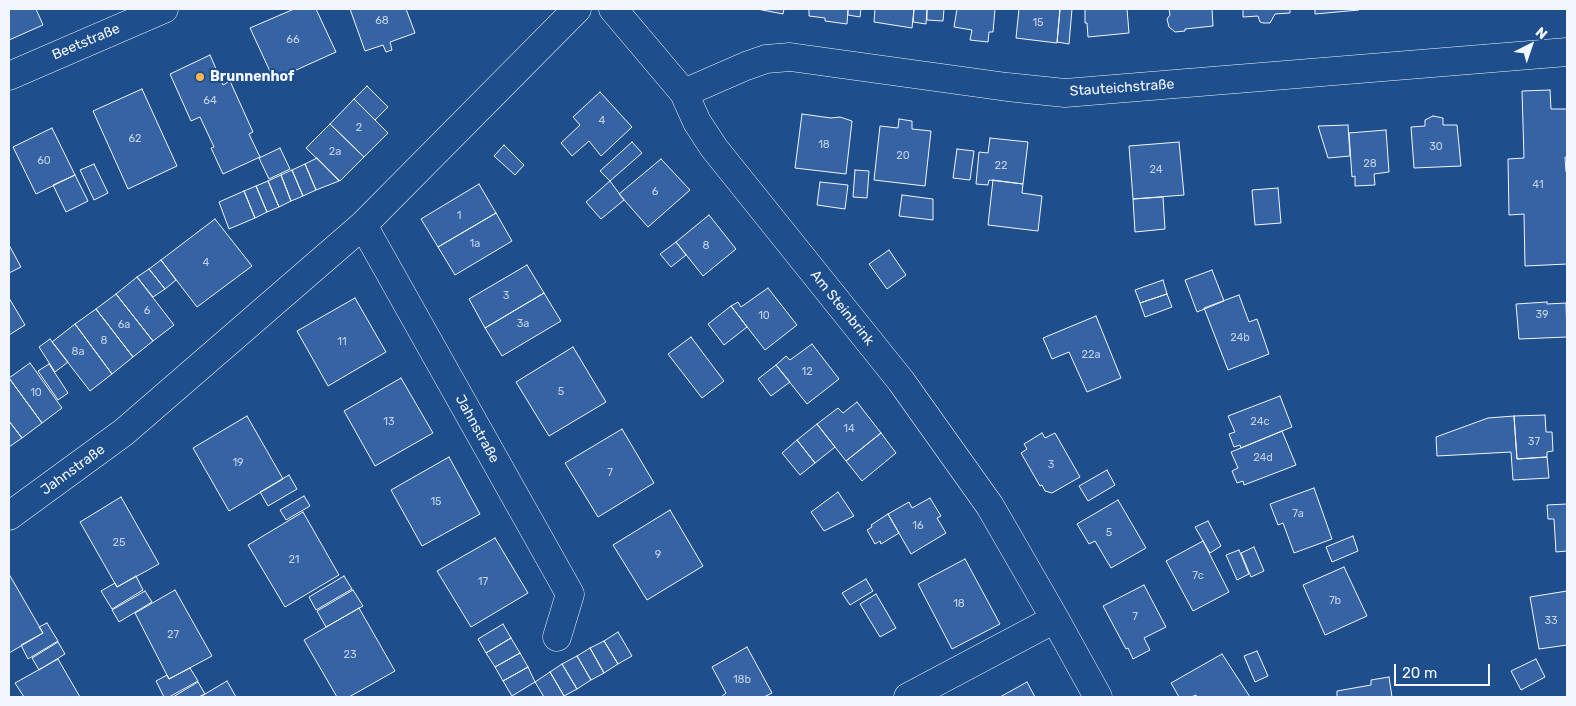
<!DOCTYPE html>
<html>
<head>
<meta charset="utf-8">
<style>
  body { margin:0 }
  #map { position:relative; width:1576px; height:706px; overflow:hidden; background:#1f4e8c; font-family:Rubik,sans-serif }
  canvas { display:block }
  .frame { position:absolute; inset:0; border:10px solid #f2f6ff; pointer-events:none }
  .north { position:absolute; left:1506px; top:20px; width:50px; height:50px; -webkit-text-stroke:4px #1f4e8c; paint-order:stroke; rotate:41deg; font-size:14px; font-weight:700; line-height:20px; text-align:center; color:#f2f6ff }
  .north::after { content:''; display:block; margin:auto; width:18px; height:22px; background:#f2f6ff; clip-path:polygon(50% 0,100% 100%,50% 72%,0 100%) }
  .scale { position:absolute; left:1394px; top:664px; width:96px; height:22px; box-sizing:border-box; border:2px solid #f2f6ff; border-top:0; padding-left:6px; font-size:15px; line-height:18px; white-space:nowrap; color:#f2f6ff; -webkit-text-stroke:4px #1f4e8c; paint-order:stroke }
</style>
</head>
<body>
<div id="map">
<canvas width="1576" height="706"></canvas>
<div class="frame"></div>
<div class="north">N</div>
<div class="scale">20 m</div>
</div>
<script>
const context = document.querySelector('canvas').getContext('2d');
context.lineJoin = 'round';
function paint(path, color) { context.fillStyle = color; context.fill(path, 'evenodd'); }
const poly = rows => new Path2D(rows.map(r => 'M' + r).join(''));
function strokePath(path, color, width, dash) { context.strokeStyle = color; context.lineWidth = width; context.lineCap = dash ? 'butt' : 'round'; context.setLineDash(dash || []); context.stroke(path); }
function drawText(font, color, halo, rows, align = 'center') {
  context.font = font + ' Rubik,sans-serif'; context.lineWidth = 4; context.setLineDash([]); context.textBaseline = 'middle'; context.strokeStyle = halo; context.fillStyle = color; for (const [text, x, y, turn = 0] of rows) {
    context.save(); context.translate(x, y); context.rotate((+turn || 0) * Math.PI / 180); context.textAlign = isNaN(turn) ? turn : align; if (halo) context.strokeText(text, 0, 0); context.fillText(text, 0, 0); context.restore();
  }
}
const building = poly([
  [9,9,36,9,43,25,9,40,9,9],
  [294,9,316,9,336,52,274,80,250,28,294,9],
  [350,9,406,9,415,33,390,42,392,50,386,52,383,45,365,51,350,9],
  [757,9,784,9,783,14,757,9],
  [809,9,848,9,847,24,825,21,825,18,809,16,809,9],
  [848,9,861,9,860,17,848,15,848,9],
  [875,9,914,9,912,28,874,22,875,9],
  [914,9,927,9,926,24,913,22,914,9],
  [927,9,944,9,943,21,927,20,927,9],
  [957,9,995,9,993,32,989,32,988,42,970,40,972,30,954,27,957,9],
  [1019,9,1060,9,1057,43,1016,38,1019,9],
  [1060,9,1072,9,1069,44,1057,42,1060,9],
  [1085,9,1127,9,1129,33,1088,37,1087,23,1085,23,1085,9],
  [1169,9,1212,9,1213,26,1185,29,1185,31,1175,32,1169,27,1167,19,1170,15,1169,9],
  [1243,9,1290,9,1290,13,1275,14,1270,23,1263,23,1260,22,1258,16,1243,17,1243,9],
  [1315,9,1358,9,1359,10,1315,14,1315,9],
  [210,55,223,85,230,81,253,132,249,134,260,157,223,174,211,148,214,147,200,117,191,121,170,74,210,55],
  [367,86,388,107,375,120,354,99,367,86],
  [142,89,177,166,128,189,93,111,142,89],
  [1550,90,1551,109,1567,109,1567,157,1565,157,1566,172,1567,172,1567,264,1525,266,1524,214,1509,215,1508,159,1524,158,1522,91,1550,90],
  [600,92,632,127,601,156,589,141,572,156,561,143,580,125,573,117,600,92],
  [354,99,388,133,364,157,330,124,354,99],
  [802,114,831,118,840,117,852,121,846,174,795,168,802,114],
  [1433,116,1443,118,1443,125,1457,125,1461,166,1414,168,1411,127,1425,126,1425,120,1433,116],
  [899,119,912,121,912,129,931,131,925,186,874,180,880,126,898,128,899,119],
  [330,124,364,157,340,181,306,148,330,124],
  [1348,125,1350,156,1328,158,1318,126,1348,125],
  [52,128,75,175,36,194,13,147,52,128],
  [1386,130,1389,172,1374,174,1375,185,1355,186,1355,176,1352,177,1349,133,1386,130],
  [990,138,1028,142,1023,184,989,180,988,185,976,184,979,152,988,153,990,138],
  [632,142,642,153,610,181,600,171,632,142],
  [1179,142,1184,195,1133,199,1129,146,1179,142],
  [504,145,524,165,515,175,494,156,504,145],
  [280,148,290,169,269,179,259,158,280,148],
  [957,149,974,151,970,180,953,178,957,149],
  [317,158,339,181,316,190,305,164,317,158],
  [661,159,690,190,648,227,619,194,661,159],
  [94,164,108,193,94,200,80,170,94,164],
  [305,164,316,190,303,196,292,170,305,164],
  [292,170,303,196,291,201,281,175,292,170],
  [855,170,869,171,867,198,853,197,855,170],
  [75,175,88,201,66,212,53,185,75,175],
  [281,175,291,201,279,207,268,181,281,175],
  [993,180,1023,184,1022,193,1042,196,1038,231,988,225,993,180],
  [268,181,279,207,267,212,256,186,268,181],
  [610,181,624,200,601,219,586,202,610,181],
  [820,182,848,185,845,209,817,205,820,182],
  [479,184,496,213,438,247,421,219,479,184],
  [256,186,267,212,255,218,244,191,256,186],
  [1278,188,1281,223,1255,225,1252,190,1278,188],
  [244,191,255,218,229,229,219,202,244,191],
  [902,195,933,199,933,220,899,216,902,195],
  [1163,197,1165,229,1135,232,1133,199,1163,197],
  [496,213,512,241,455,275,438,247,496,213],
  [709,215,736,249,703,276,676,242,709,215],
  [215,219,252,266,197,307,161,260,215,219],
  [676,242,686,255,671,267,660,254,676,242],
  [9,245,21,267,9,273,9,245],
  [889,250,906,275,887,289,869,264,889,250],
  [161,260,176,280,165,289,149,269,161,260],
  [527,265,544,293,485,328,469,299,527,265],
  [149,269,165,289,153,297,137,277,149,269],
  [1212,270,1224,301,1197,312,1185,280,1212,270],
  [137,277,174,325,153,341,116,294,137,277],
  [1163,280,1167,294,1140,303,1135,290,1163,280],
  [768,288,797,325,765,350,731,306,738,302,741,307,768,288],
  [544,293,561,321,502,356,485,328,544,293],
  [116,294,153,341,133,357,96,309,116,294],
  [1167,294,1172,307,1145,317,1140,303,1167,294],
  [1239,295,1249,322,1257,319,1269,354,1228,370,1204,308,1239,295],
  [9,298,25,325,9,335,9,298],
  [355,298,386,352,328,386,297,331,355,298],
  [1547,302,1547,304,1566,303,1567,337,1519,339,1516,304,1547,302],
  [731,306,747,327,724,345,708,324,731,306],
  [96,309,133,357,112,374,75,324,96,309],
  [1096,316,1121,378,1087,392,1069,352,1052,359,1043,338,1096,316],
  [75,324,112,374,90,391,52,342,75,324],
  [691,337,724,381,702,398,668,354,691,337],
  [50,339,68,362,55,372,39,347,50,339],
  [812,344,839,379,807,404,776,365,786,356,790,360,812,344],
  [573,347,606,402,549,436,516,382,573,347],
  [30,363,62,408,42,423,9,378,30,363],
  [49,364,68,393,58,400,38,371,49,364],
  [776,365,790,382,771,396,758,379,776,365],
  [9,378,42,423,22,438,9,421,9,378],
  [401,378,433,433,375,466,344,411,401,378],
  [1280,396,1292,427,1241,448,1240,445,1234,447,1229,434,1235,432,1228,416,1280,396],
  [857,402,881,433,846,461,817,424,838,408,843,413,857,402],
  [1545,415,1546,432,1552,432,1553,451,1547,452,1547,457,1517,459,1514,416,1545,415],
  [247,416,283,479,229,511,193,448,247,416],
  [1514,416,1517,459,1547,457,1549,478,1513,480,1511,452,1437,456,1436,437,1488,418,1514,416],
  [9,421,22,438,9,447,9,421],
  [817,424,835,447,815,463,797,440,817,424],
  [622,429,654,483,598,517,565,463,622,429],
  [1282,431,1296,465,1244,485,1243,481,1237,483,1232,471,1238,468,1231,452,1282,431],
  [881,433,896,453,862,481,846,461,881,433],
  [1042,433,1045,438,1055,433,1080,477,1052,493,1045,491,1042,485,1040,486,1021,453,1027,449,1024,444,1042,433],
  [797,440,815,463,800,475,782,453,797,440],
  [449,457,480,514,422,546,391,490,449,457],
  [1107,470,1115,485,1088,501,1079,486,1107,470],
  [289,475,297,489,268,506,260,492,289,475],
  [1314,488,1332,539,1294,553,1283,523,1278,525,1270,504,1314,488],
  [838,492,854,516,824,531,811,512,838,492],
  [304,496,310,506,286,520,280,510,304,496],
  [121,497,159,564,117,587,80,522,121,497],
  [930,498,941,516,937,518,946,533,911,554,888,514,909,502,912,508,930,498],
  [1118,500,1146,548,1111,568,1095,541,1089,544,1077,524,1118,500],
  [1567,504,1567,551,1556,552,1554,519,1548,519,1547,505,1567,504],
  [670,510,703,566,647,600,613,545,670,510],
  [303,512,339,575,285,607,248,545,303,512],
  [888,514,899,533,881,544,880,541,875,544,867,530,872,527,871,525,888,514],
  [1208,521,1221,546,1210,553,1195,527,1208,521],
  [1353,536,1358,551,1332,562,1326,547,1353,536],
  [495,538,528,593,471,627,437,571,495,538],
  [1203,541,1229,592,1193,611,1166,561,1203,541],
  [1254,547,1264,571,1251,577,1241,553,1254,547],
  [1239,550,1249,574,1237,580,1226,555,1239,550],
  [965,559,1000,624,952,649,918,584,965,559],
  [1344,567,1367,616,1325,635,1303,585,1344,567],
  [9,574,43,633,9,653,9,574],
  [136,576,143,590,112,609,101,591,115,583,117,587,136,576],
  [344,576,352,589,316,610,309,597,344,576],
  [866,579,873,591,850,605,842,593,866,579],
  [1144,585,1166,627,1144,638,1150,650,1133,659,1128,648,1126,649,1103,606,1144,585],
  [175,590,212,656,169,679,135,613,175,590],
  [353,590,363,606,326,627,317,611,353,590],
  [145,591,152,602,119,622,112,610,145,591],
  [1567,591,1567,645,1539,649,1530,597,1567,591],
  [876,594,896,628,880,637,860,604,876,594],
  [359,608,395,671,349,697,337,697,304,640,359,608],
  [47,623,58,641,28,659,21,645,43,633,39,627,47,623],
  [503,624,511,638,486,653,478,639,503,624],
  [618,632,632,656,618,664,604,641,618,632],
  [511,638,520,653,495,667,486,653,511,638],
  [604,641,618,664,604,673,590,648,604,641],
  [58,642,65,654,39,670,32,658,58,642],
  [747,647,772,693,764,697,721,697,726,693,712,667,747,647],
  [590,648,604,673,591,680,577,656,590,648],
  [1257,651,1268,676,1255,682,1244,656,1257,651],
  [520,653,528,667,503,681,495,667,520,653],
  [1222,654,1250,697,1197,697,1196,695,1191,697,1179,697,1171,683,1222,654],
  [577,656,591,680,577,689,562,664,577,656],
  [58,659,80,697,24,697,15,683,58,659],
  [1536,659,1545,677,1521,690,1511,671,1536,659],
  [562,664,577,689,564,696,550,672,562,664],
  [528,667,535,682,512,696,503,681,528,667],
  [190,668,198,681,169,697,164,697,156,681,167,675,169,679,190,668],
  [550,672,564,696,563,697,544,697,535,682,550,672],
  [1389,677,1392,697,1337,697,1337,691,1371,685,1371,680,1389,677],
  [227,681,236,697,199,697,205,694,227,681],
  [198,682,205,694,199,697,173,697,198,682],
  [1027,682,1035,697,1000,697,1027,682]
]);
paint(building, '#3563a3');
strokePath(building, '#f2f6ff', 1);
const minor = poly([
  [613,9,684,93,697,122,714,148,901,381,990,506,1055,619,1098,697],
  [684,93,746,66,766,59,790,57,1007,87,1065,93,1567,52],
  [363,225,570,594,557,637],
  [9,516,124,432,363,225,577,9],
  [908,697,1055,619]
]);
const secondary = poly([
  [9,76,164,9]
]);
strokePath(minor, '#f2f6ff', 29);
strokePath(secondary, '#f2f6ff', 29);
strokePath(minor, '#1f4e8c', 28);
strokePath(secondary, '#1f4e8c', 28);
for (const [x, y, r, color] of [
  [200,77,5,"#ffb74d"]
]) { const dot = new Path2D(); dot.arc(x, y, r, 0, 2 * Math.PI); context.fillStyle = color; context.fill(dot); strokePath(dot, '#1f4e8c', 2); }
drawText('11px', '#c3d1e8', null, [
  ["68",382,21],
  ["15",1038,23],
  ["66",293,40],
  ["64",210,101],
  ["4",602,121],
  ["2",359,128],
  ["62",135,139],
  ["18",824,145],
  ["30",1436,147],
  ["2a",335,152],
  ["20",903,156],
  ["60",44,161],
  ["28",1370,164],
  ["22",1001,166],
  ["24",1156,170],
  ["41",1538,185],
  ["6",655,192],
  ["1",459,216],
  ["1a",475,244],
  ["8",706,246],
  ["4",206,263],
  ["3",506,296],
  ["6",147,311],
  ["39",1542,315],
  ["10",764,316],
  ["3a",523,324],
  ["6a",124,325],
  ["24b",1240,338],
  ["8",104,341],
  ["11",342,342],
  ["8a",78,352],
  ["22a",1091,355],
  ["12",807,372],
  ["5",561,392],
  ["10",36,393],
  ["13",389,422],
  ["24c",1260,422],
  ["14",849,429],
  ["37",1534,442],
  ["24d",1263,458],
  ["19",238,463],
  ["3",1051,465],
  ["7",610,473],
  ["15",436,502],
  ["7a",1298,514],
  ["16",918,526],
  ["5",1109,533],
  ["25",119,543],
  ["9",658,555],
  ["21",294,560],
  ["7c",1198,576],
  ["17",483,582],
  ["7b",1335,601],
  ["18",959,604],
  ["7",1135,617],
  ["33",1551,621],
  ["27",173,635],
  ["23",350,655],
  ["18b",742,680]
]);
drawText('14px', '#f2f6ff', '#1f4e8c', [
  ["Beetstraße",86,42,-23],
  ["Stauteichstraße",1122,88,-4],
  ["Am Steinbrink",842,308,51],
  ["Jahnstraße",477,429,61],
  ["Jahnstraße",73,470,-36]
]);
drawText('bold 14px', '#f2f6ff', '#1f4e8c', [
  ["Brunnenhof",210,77]
], 'left');
</script>
</body>
</html>
